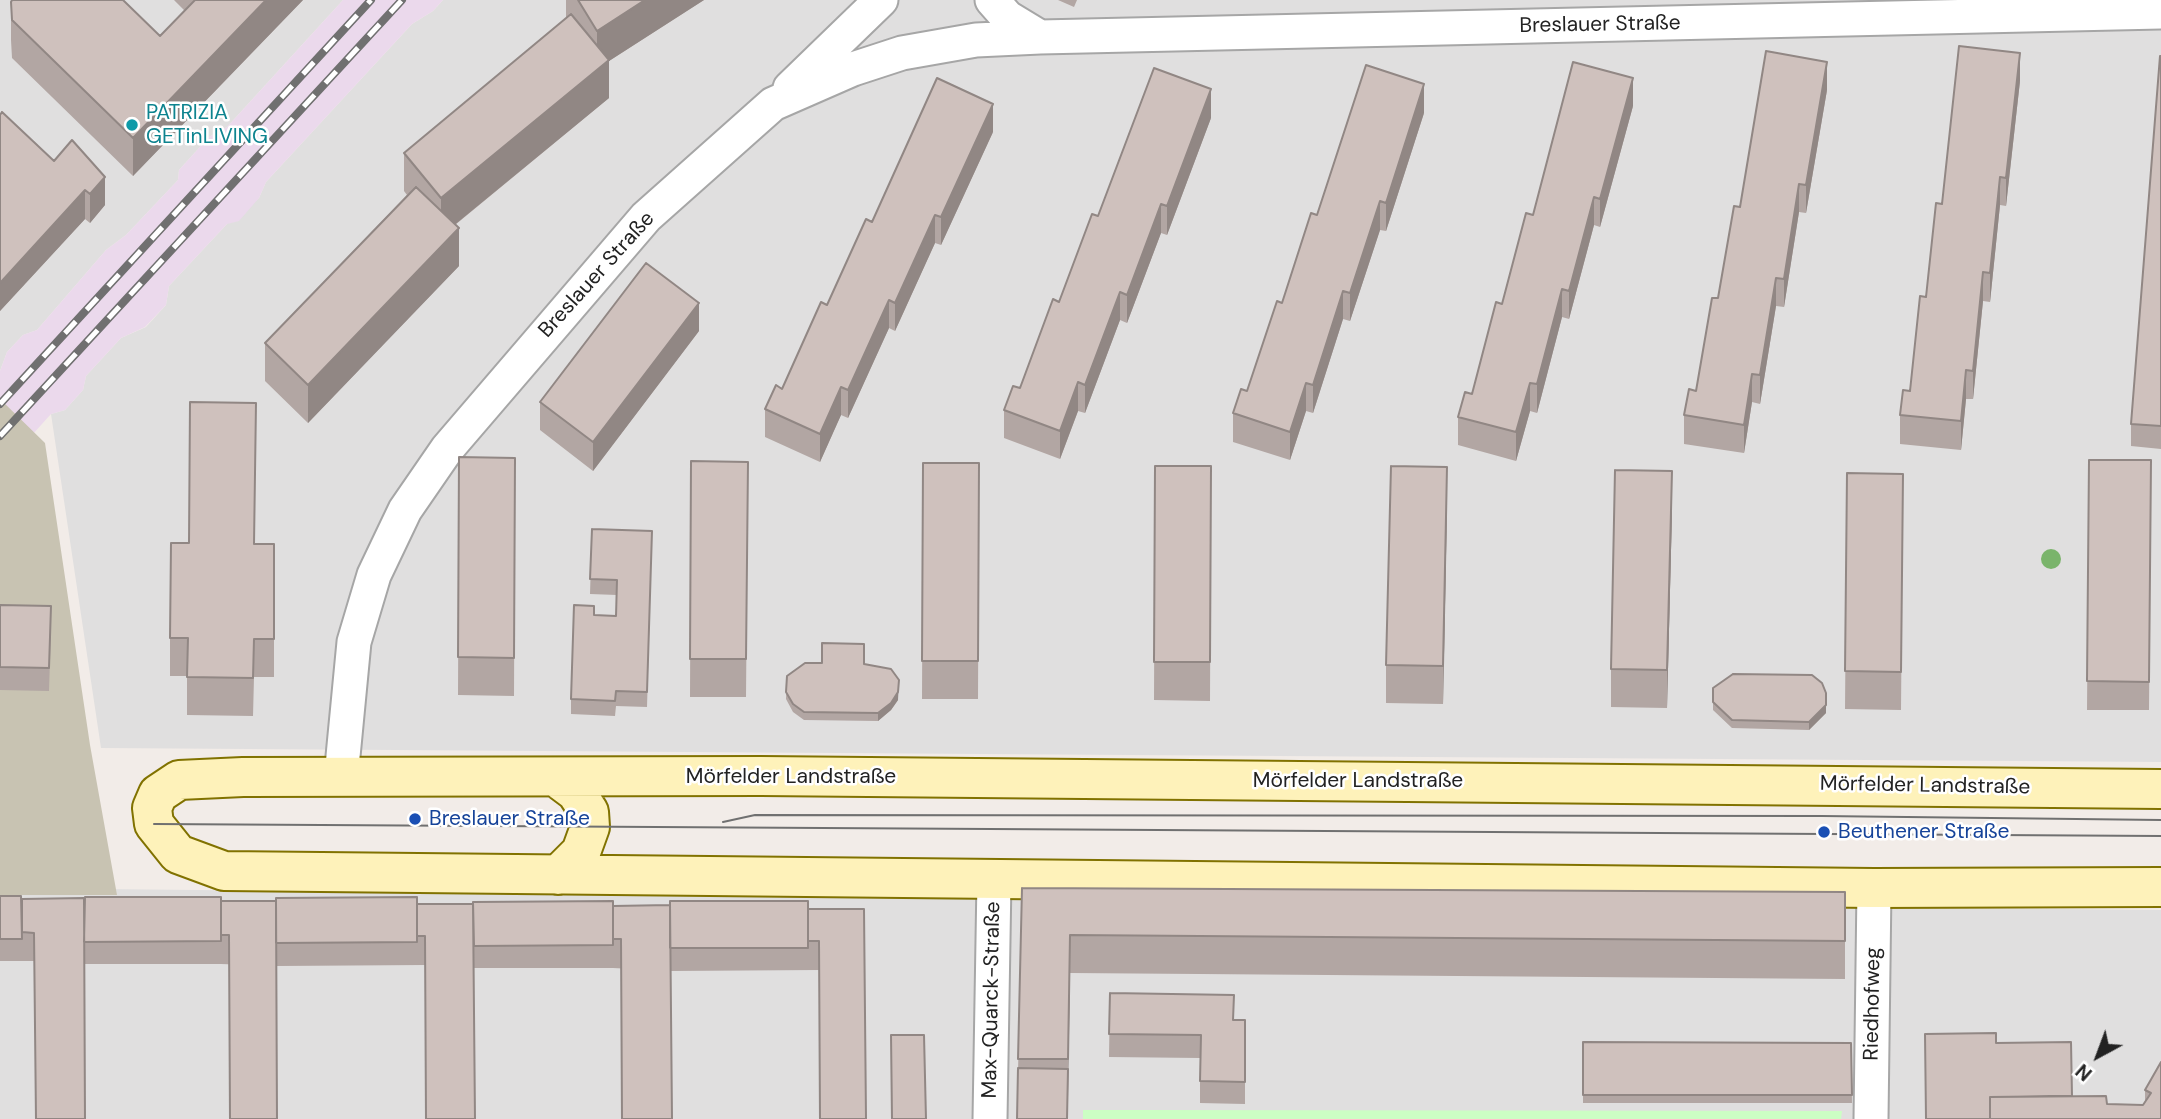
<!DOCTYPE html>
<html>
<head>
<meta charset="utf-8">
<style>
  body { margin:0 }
  #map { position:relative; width:2161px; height:1119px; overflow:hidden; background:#f2ece8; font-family:"DM Sans",sans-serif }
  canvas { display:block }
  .north { position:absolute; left:2063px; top:1021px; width:70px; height:70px; -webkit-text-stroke:5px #fff; paint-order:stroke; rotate:221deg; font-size:19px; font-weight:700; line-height:28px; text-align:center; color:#222 }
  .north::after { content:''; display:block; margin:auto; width:24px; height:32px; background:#222; clip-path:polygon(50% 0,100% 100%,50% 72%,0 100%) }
</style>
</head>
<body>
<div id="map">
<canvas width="2161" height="1119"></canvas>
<div class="north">N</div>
</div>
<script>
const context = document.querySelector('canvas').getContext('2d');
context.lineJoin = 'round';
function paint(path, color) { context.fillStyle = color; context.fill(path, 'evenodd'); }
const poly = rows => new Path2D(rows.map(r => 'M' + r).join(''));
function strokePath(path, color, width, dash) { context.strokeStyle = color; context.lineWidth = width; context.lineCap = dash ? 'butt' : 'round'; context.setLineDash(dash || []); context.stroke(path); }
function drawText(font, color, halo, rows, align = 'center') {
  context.font = font + ' "DM Sans",sans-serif'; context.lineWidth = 5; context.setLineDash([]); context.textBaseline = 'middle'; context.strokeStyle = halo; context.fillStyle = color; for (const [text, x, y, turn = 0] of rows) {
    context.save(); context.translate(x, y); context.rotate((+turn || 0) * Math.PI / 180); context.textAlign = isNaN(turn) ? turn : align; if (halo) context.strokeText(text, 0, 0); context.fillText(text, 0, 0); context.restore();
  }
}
paint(poly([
  [0,0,343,0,227,127,209,137,179,170,178,180,126,235,106,250,37,330,23,335,7,352,0,371],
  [443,0,2161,0,2161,762,101,748,51,414,65,410,83,390,86,376,121,338,146,327,166,305,169,286,227,224,259,198,266,182,412,24,433,11],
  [0,888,2161,910,2161,1119,0,1119]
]), '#e0dfdf');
paint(poly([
  [343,0,443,0,433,11,412,24,266,182,259,198,239,221,227,224,169,286,166,305,145,327,121,338,86,376,83,390,65,410,51,414,5,465,0,476,0,371,7,352,23,335,37,330,106,250,126,235,178,180,179,170,209,137,227,127]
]), '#ebd9ec');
paint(poly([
  [0,399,45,443,90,745,117,895,0,895]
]), '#c8c3b2');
paint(poly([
  [1083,1110,1136,1110,1842,1111,1841,1119,1083,1119]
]), '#ccfec4');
const minor = poly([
  [992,0,1007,17,1040,37],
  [790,88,881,0],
  [341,777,354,642,374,575,405,510,447,449,646,217,773,104,853,69,902,53,976,40,1040,37,2161,12],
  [990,1119,994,880],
  [1871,1119,1874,888]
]);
const secondary = poly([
  [556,777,576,792,589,812,590,827,581,852,558,875],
  [2161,789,761,776,243,777,179,780,158,794,152,808,154,824,178,854,224,871,1874,888,2161,887]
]);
strokePath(minor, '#a6a6a6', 37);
strokePath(secondary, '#817200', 42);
strokePath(minor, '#fff', 33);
strokePath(secondary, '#fef2ba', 38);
strokePath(poly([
  [723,822,755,815,1822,816,2161,820],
  [154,824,2161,836]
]), '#707070', 2);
const rail = poly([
  [0,404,371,0],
  [0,436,402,0]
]);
strokePath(rail, '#707070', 8);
strokePath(rail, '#fff', 5, [16]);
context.fillStyle = '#7ab46b';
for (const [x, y] of [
  [2051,559]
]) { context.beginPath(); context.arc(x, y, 10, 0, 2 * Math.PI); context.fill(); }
paint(poly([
  [174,0,303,0,133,176,12,58,11,40,11,2,160,36,185,11],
  [566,0,704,0,609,61,609,98,455,225,459,266,308,423,265,381,265,343,407,195,404,191,404,153,566,19],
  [1058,0,1077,0,1074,7],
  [2161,56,2161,449,2131,446,2131,424],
  [2020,81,2006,206,2000,205,1990,302,1983,301,1973,399,1966,399,1961,450,1900,444,1900,415,1910,391,1942,204],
  [1827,90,1806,213,1799,212,1784,307,1776,306,1760,404,1752,402,1744,453,1684,444,1684,415,1696,391,1740,207],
  [1633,106,1600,227,1594,225,1569,319,1562,317,1537,413,1530,411,1516,461,1458,445,1458,417,1472,394,1533,215],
  [1424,113,1386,231,1380,230,1350,321,1343,319,1313,413,1306,411,1290,460,1233,442,1233,413,1247,391,1317,215],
  [0,115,105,205,90,223,85,219,0,311],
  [1211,118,1167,235,1161,233,1127,323,1120,320,1085,413,1078,411,1060,459,1004,438,1004,410,1020,388,1098,216],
  [993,132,941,245,935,243,895,331,889,328,848,418,841,415,820,462,765,437,765,409,782,389,872,222],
  [699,331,593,471,540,430,540,402],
  [459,457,515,458,514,696,458,695],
  [2089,460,2151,460,2149,710,2087,710],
  [691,461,748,462,746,697,690,697],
  [923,463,979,463,978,699,922,699],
  [1155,466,1211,466,1210,701,1154,700],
  [1847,473,1903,474,1901,710,1845,709],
  [1447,506,1443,704,1386,703,1386,665],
  [1672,510,1667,708,1611,707,1611,669],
  [592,529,652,531,647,707,616,706,615,716,571,714,571,699,594,615,616,616,617,595,590,594],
  [255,544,274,544,274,677,254,677,253,716,187,715,187,676,170,676,170,638],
  [0,605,51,628,49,691,0,690],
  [864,664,898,700,891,710,878,721,804,720,793,712,786,699,787,676],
  [1713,702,1826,713,1809,730,1732,728,1713,710],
  [1022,888,1845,892,1845,979,1070,973,1067,1119,1017,1119],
  [0,896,22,923,84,933,221,901,613,906,808,931,864,909,819,970,671,971,613,968,474,968,425,965,277,966,221,964,221,962,221,964,84,964,34,961,0,961],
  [1110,993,1234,1020,1245,1020,1245,1104,1200,1103,1200,1058,1109,1057],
  [1583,1042,1851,1043,1852,1103,1583,1103],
  [1996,1043,2072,1096,2107,1104,2143,1105,2145,1101,2145,1090,2161,1062,2161,1119,1926,1119]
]), '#b2a6a3');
paint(poly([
  [266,0,303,0,133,176,133,138],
  [645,0,704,0,609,61,609,98,441,236,441,198,597,69,597,31],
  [2020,53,2020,81,2006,206,2006,178],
  [1827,62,1827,90,1806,213,1806,185],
  [1633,78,1633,106,1600,227,1600,199],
  [1424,84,1424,113,1386,231,1386,203],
  [1211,89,1211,118,1167,235,1167,206],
  [993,104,993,132,941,245,941,217],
  [105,177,105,205,90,223,90,194],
  [2000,177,2000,205,1990,302,1990,273],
  [1799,184,1799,212,1784,307,1784,279],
  [85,190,85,219,0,311,0,283],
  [1594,197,1594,225,1569,319,1569,291],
  [1380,201,1380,230,1350,321,1350,293],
  [1161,204,1161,233,1127,323,1127,295],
  [935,215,935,243,895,331,895,303],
  [459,228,459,266,308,423,308,385],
  [1983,272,1983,301,1973,399,1973,371],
  [1776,278,1776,306,1760,404,1760,375],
  [1562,289,1562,317,1537,413,1537,384],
  [1343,291,1343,319,1313,413,1313,385],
  [1120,292,1120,320,1085,413,1085,385],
  [889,300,889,328,848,418,848,390],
  [699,303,699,331,593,471,593,442],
  [1966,370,1966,399,1961,450,1961,421],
  [1752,374,1752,402,1744,453,1744,425],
  [1078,382,1078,411,1060,459,1060,431],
  [1306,383,1306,411,1290,460,1290,432],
  [1530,383,1530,411,1516,461,1516,432],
  [841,387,841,415,820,462,820,434],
  [1447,467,1447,506,1443,704,1443,666],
  [1672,471,1672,510,1667,708,1667,670],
  [899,680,898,700,891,710,878,721,878,713],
  [1826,705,1826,713,1809,730,1809,722],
  [1070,935,1070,973,1068,1097,1068,1059]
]), '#918784');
const building = poly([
  [12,0,123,0,160,36,195,0,266,0,133,138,12,20,11,2,12,0],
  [578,0,645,0,597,31,578,0],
  [571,14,609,60,441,198,404,153,571,14],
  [1959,46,2020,53,2006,178,2000,177,1990,273,1983,272,1973,371,1966,370,1961,421,1900,415,1903,390,1910,391,1920,296,1926,297,1936,203,1942,204,1959,46],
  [1766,51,1827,62,1806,185,1799,184,1784,279,1776,278,1760,375,1752,374,1744,425,1684,415,1689,389,1696,391,1712,298,1718,298,1734,206,1740,207,1766,51],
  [2160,56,2161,56,2161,426,2131,424,2160,56],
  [1573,62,1633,78,1600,199,1594,197,1569,291,1562,289,1537,384,1530,383,1516,432,1458,417,1465,392,1472,394,1496,302,1502,304,1526,213,1533,215,1573,62],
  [1366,65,1424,84,1386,203,1380,201,1350,293,1343,291,1313,385,1306,383,1290,432,1233,413,1241,389,1247,391,1277,301,1282,303,1311,213,1317,215,1366,65],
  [1154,68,1211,89,1167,206,1161,204,1127,295,1120,292,1085,385,1078,382,1060,431,1004,410,1013,386,1020,388,1053,299,1059,302,1092,214,1098,216,1154,68],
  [937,78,993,104,941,217,935,215,895,303,889,300,848,390,841,387,820,434,765,409,776,385,782,389,821,302,827,305,866,219,872,222,937,78],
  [2,112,54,161,72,140,105,177,90,194,85,190,0,283,0,115,2,112],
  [416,187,459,228,308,385,265,343,416,187],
  [646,263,699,303,593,442,540,402,646,263],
  [190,402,256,403,254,544,274,544,274,639,254,639,253,678,187,677,188,638,170,638,171,543,189,543,190,402],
  [459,457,515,458,514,658,458,657,459,457],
  [2089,460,2151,460,2149,682,2087,681,2089,460],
  [691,461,748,462,746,659,690,659,691,461],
  [923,463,979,463,978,661,922,661,923,463],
  [1155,466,1211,466,1210,662,1154,662,1155,466],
  [1391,466,1447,467,1443,666,1386,665,1391,466],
  [1615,470,1672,471,1667,670,1611,669,1615,470],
  [1847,473,1903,474,1901,672,1845,671,1847,473],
  [592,529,652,531,647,692,616,691,615,701,571,699,574,605,594,606,594,615,616,616,617,580,590,579,592,529],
  [0,605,51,606,49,668,0,667,0,605],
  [822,643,864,644,864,664,891,669,899,680,898,692,891,703,878,713,804,712,793,704,786,692,787,676,805,663,822,663,822,643],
  [1733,674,1812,675,1822,683,1826,693,1826,705,1809,722,1732,720,1713,702,1713,688,1733,674],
  [1022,888,1845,892,1845,941,1070,935,1068,1059,1018,1059,1022,888],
  [0,896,21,896,22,939,0,939,0,896],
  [85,897,221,897,221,941,84,942,85,897],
  [417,897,417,942,276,943,276,898,417,897],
  [84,898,85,1119,36,1119,34,933,22,932,22,899,84,898],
  [221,901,276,901,277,1119,230,1119,229,935,221,935,221,901],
  [613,901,613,945,474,946,473,902,613,901],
  [670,901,808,901,808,948,670,948,670,901],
  [417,904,473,904,475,1119,426,1119,425,936,417,936,417,904],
  [670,905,672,1119,622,1119,621,939,613,939,613,906,670,905],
  [808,909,864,909,866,1119,820,1119,819,941,808,941,808,909],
  [1110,993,1234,995,1233,1020,1245,1020,1245,1082,1200,1081,1201,1035,1109,1034,1110,993],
  [1996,1033,1996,1043,2071,1042,2072,1096,1990,1097,1990,1119,1926,1119,1925,1034,1996,1033],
  [891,1035,924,1035,926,1119,892,1119,891,1035],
  [1583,1042,1851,1043,1852,1095,1583,1095,1583,1042],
  [2161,1062,2161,1119,1990,1119,1990,1097,2106,1096,2107,1104,2143,1105,2151,1093,2145,1090,2161,1062],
  [1018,1068,1068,1069,1067,1119,1017,1119,1018,1068]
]);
paint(building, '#cfc1bd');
strokePath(building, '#918784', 2);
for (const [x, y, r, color] of [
  [132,125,7,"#0f9aa8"],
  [415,819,7,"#1a4fb4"],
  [1824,832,7,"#1a4fb4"]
]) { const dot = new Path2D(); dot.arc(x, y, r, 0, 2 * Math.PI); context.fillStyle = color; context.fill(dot); strokePath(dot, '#fff', 2.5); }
drawText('21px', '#222', '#fff', [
  ["Breslauer Straße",1600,25,-1],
  ["Breslauer Straße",597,275,-48],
  ["Mörfelder Landstraße",791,777],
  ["Mörfelder Landstraße",1358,781],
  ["Mörfelder Landstraße",1925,786,1],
  ["Max-Quarck-Straße",992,1000,-89],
  ["Riedhofweg",1873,1004,-89]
]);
drawText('21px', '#0d838f', '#fff', [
  ["PATRIZIA",146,113],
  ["GETinLIVING",146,137]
], 'left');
drawText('21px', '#164399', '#fff', [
  ["Breslauer Straße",429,819],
  ["Beuthener Straße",1838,832]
], 'left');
</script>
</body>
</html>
